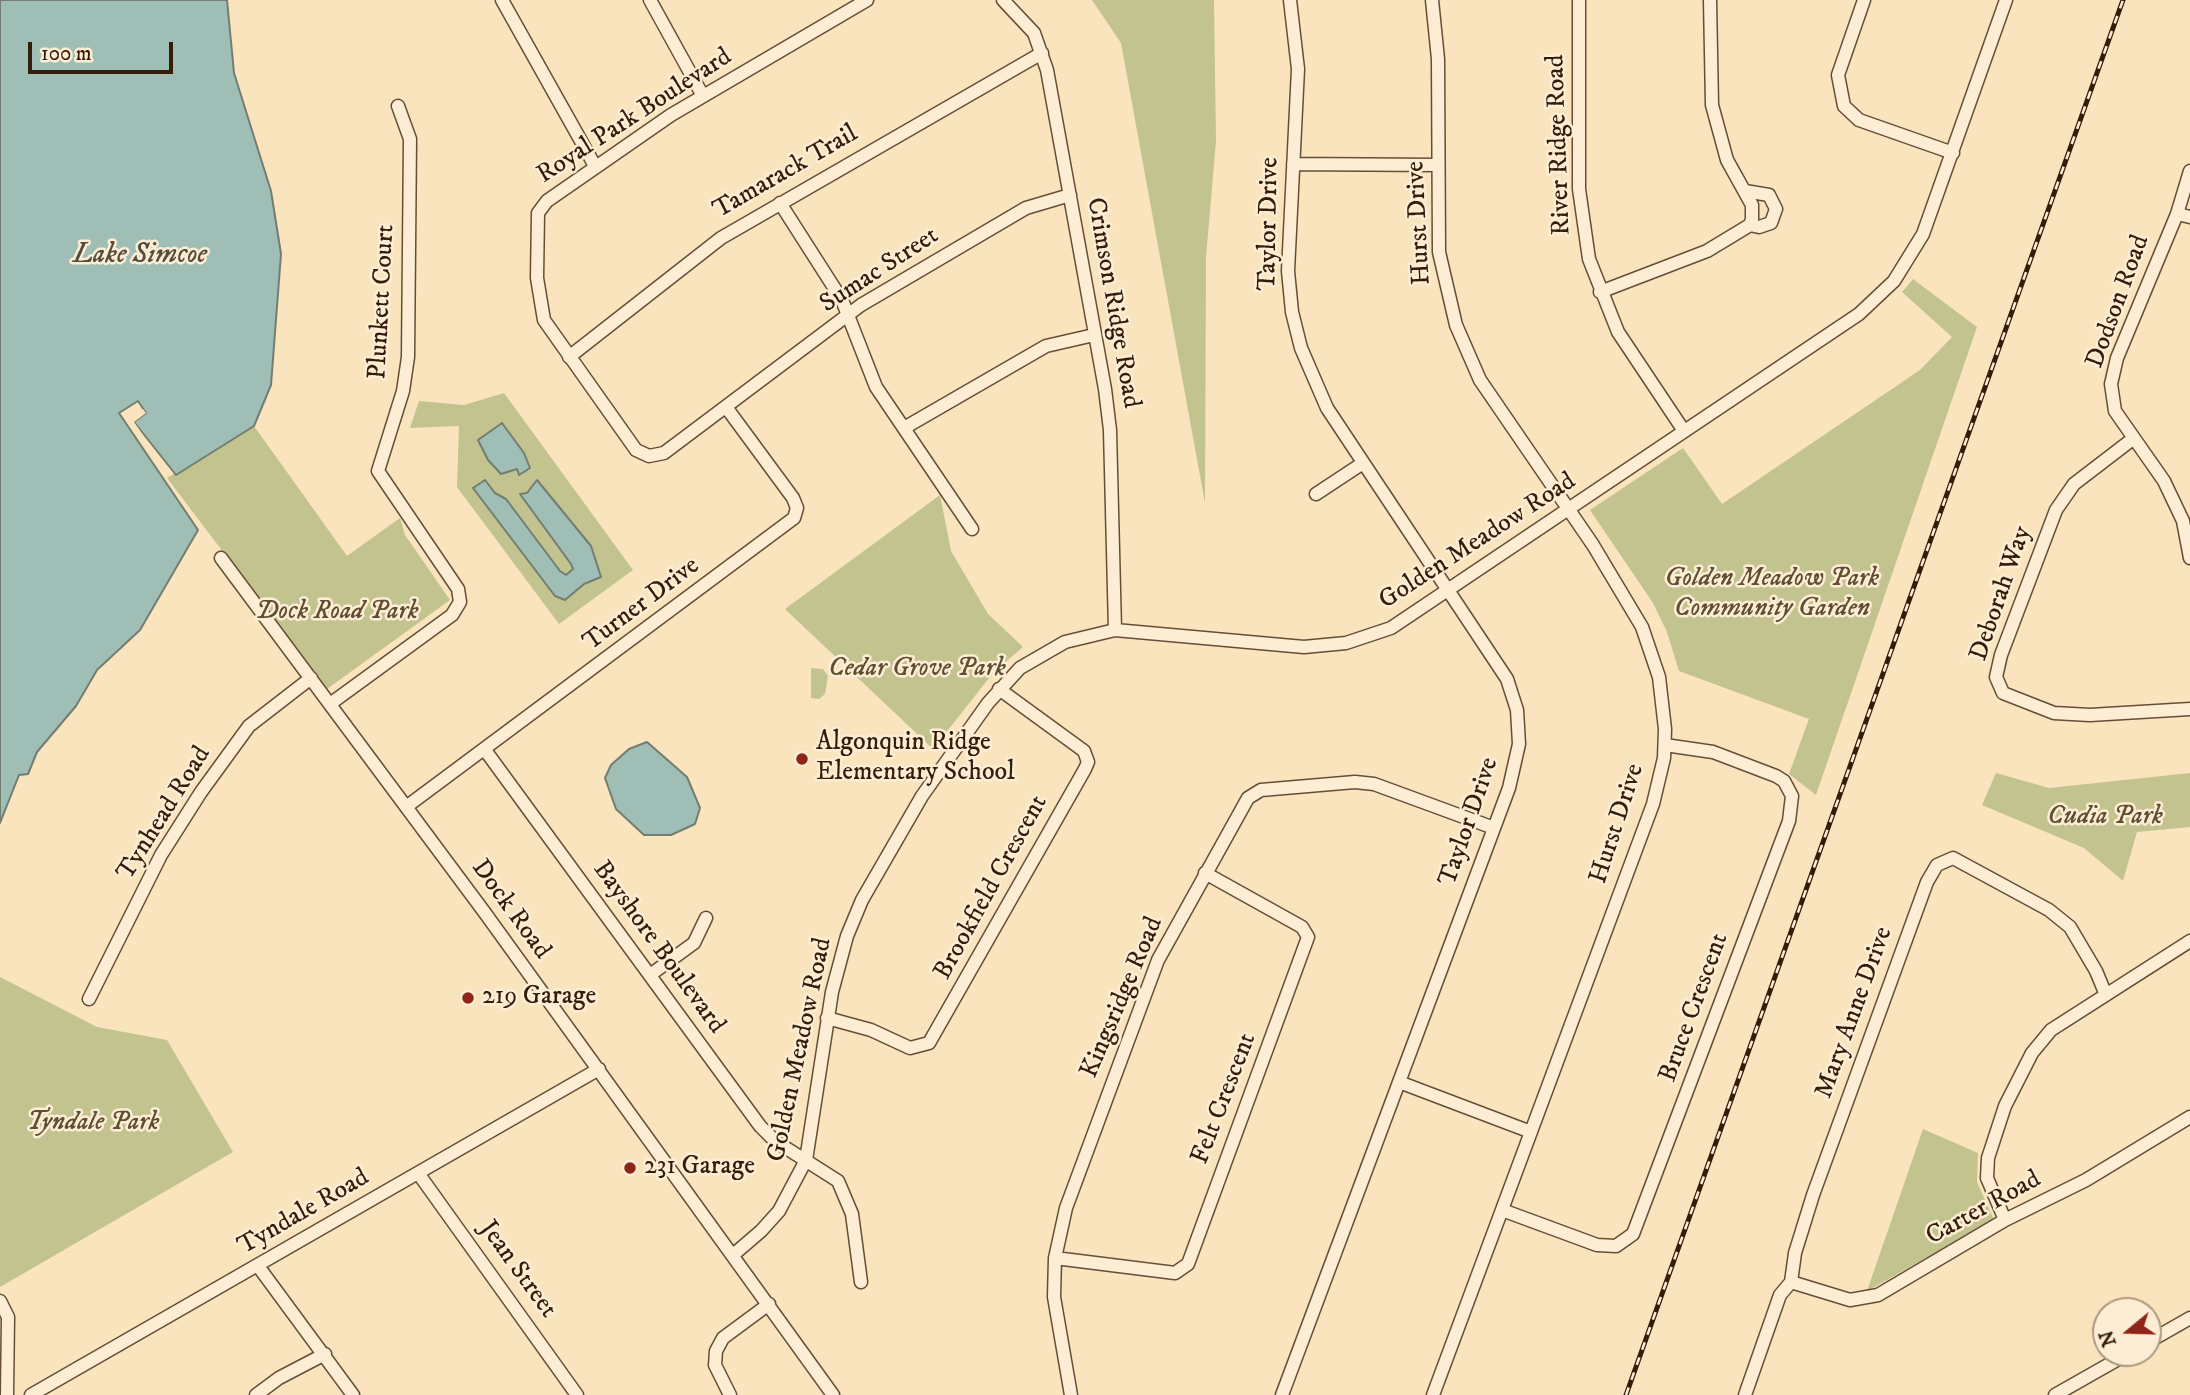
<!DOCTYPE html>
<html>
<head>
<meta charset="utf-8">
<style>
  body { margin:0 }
  #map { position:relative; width:2190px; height:1395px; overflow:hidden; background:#fae4bd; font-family:"IM FELL DW Pica",serif }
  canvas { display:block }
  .north { position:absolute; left:2092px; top:1297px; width:70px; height:70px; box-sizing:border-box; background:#fcedd4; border:2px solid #ac9983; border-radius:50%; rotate:251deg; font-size:19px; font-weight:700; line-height:28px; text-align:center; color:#341c09 }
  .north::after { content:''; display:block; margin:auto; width:24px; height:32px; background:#8f2418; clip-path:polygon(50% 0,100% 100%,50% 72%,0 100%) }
  .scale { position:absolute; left:28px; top:42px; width:145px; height:32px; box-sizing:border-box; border:4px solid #341c09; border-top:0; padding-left:9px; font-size:21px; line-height:24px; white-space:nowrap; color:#341c09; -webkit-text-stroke:5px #fcedd4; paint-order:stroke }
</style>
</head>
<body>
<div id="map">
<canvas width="2190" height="1395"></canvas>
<div class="north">N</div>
<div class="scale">100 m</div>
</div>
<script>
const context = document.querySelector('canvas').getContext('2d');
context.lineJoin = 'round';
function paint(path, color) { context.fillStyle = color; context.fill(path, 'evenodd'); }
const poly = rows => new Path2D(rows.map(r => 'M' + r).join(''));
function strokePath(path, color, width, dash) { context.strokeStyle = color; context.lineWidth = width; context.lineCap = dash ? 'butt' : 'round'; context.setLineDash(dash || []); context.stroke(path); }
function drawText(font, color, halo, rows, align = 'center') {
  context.font = font + ' "IM FELL DW Pica",serif'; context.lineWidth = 5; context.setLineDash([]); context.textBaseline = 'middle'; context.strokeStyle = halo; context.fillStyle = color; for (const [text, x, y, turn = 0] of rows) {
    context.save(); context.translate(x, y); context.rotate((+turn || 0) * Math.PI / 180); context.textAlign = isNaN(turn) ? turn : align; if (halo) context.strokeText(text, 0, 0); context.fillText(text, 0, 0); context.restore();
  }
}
paint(poly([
  [1092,0,1214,0,1216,141,1206,257,1205,503,1121,43],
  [1913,279,1977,327,1816,795,1789,774,1809,719,1679,671,1667,632,1653,603,1590,510,1683,448,1722,504,1920,370,1952,337,1902,292],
  [504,393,633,570,559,624,457,487,459,426,410,428,419,401,464,405],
  [254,426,347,556,400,518,405,535,450,600,327,689,167,478],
  [940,495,951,551,988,614,1023,647,993,673,933,749,785,609],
  [811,668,823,669,828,676,825,694,819,699,811,698],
  [1996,773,2049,788,2190,773,2190,827,2137,832,2123,881,2084,848,1982,805],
  [0,977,97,1027,167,1040,233,1152,0,1287],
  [1923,1129,1978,1153,1977,1182,1994,1220,1867,1291]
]), '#c2c38e');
const water = poly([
  [0,0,227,0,234,73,271,191,281,254,271,385,254,426,176,475,134,422,146,413,138,401,119,413,198,530,140,630,97,670,76,706,37,752,28,774,19,775,0,823,0,0],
  [502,423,524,453,530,468,519,475,517,469,501,474,488,460,478,440,502,423],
  [485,480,495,493,506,499,560,571,566,575,573,569,571,564,520,494,527,493,537,480,591,546,601,577,584,584,565,600,555,596,473,488,485,480],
  [647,742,687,777,700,808,695,824,671,835,644,835,616,809,605,778,611,765,629,749,647,742]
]);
paint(water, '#9fbeb5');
strokePath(water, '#747d70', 2);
paint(poly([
  [143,409,146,413,134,422,154,451,152,453,130,423]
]), '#fae4bd');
const minor = poly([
  [502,0,595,166],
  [650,0,703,96],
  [867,0,671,115,547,201,538,213,537,278,544,320,636,450,649,456,664,453,861,305,1026,208,1070,195],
  [1003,0,1034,33,1047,70,1105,389,1110,430,1115,630],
  [1432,0,1438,59,1439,252,1456,325,1480,380,1593,545,1642,627,1659,677,1665,729,1664,758,1653,804,1433,1395],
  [1579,0,1579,189,1589,259,1618,332,1684,431],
  [1864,0,1838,75,1844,106,1859,120,1953,153],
  [1293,164,1438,165],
  [2190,171,2177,214,2117,358,2111,384,2115,411,2164,481,2183,521,2190,558],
  [1745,191,1769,195,1776,209,1771,223,1759,227,1750,225],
  [780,203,842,300,876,387,972,529],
  [2177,214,2190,217],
  [1600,292,1707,251,1750,225,1752,219,1752,205,1727,160,1712,105,1710,0],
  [569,357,721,238,1042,53],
  [904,428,1046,346,1094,335],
  [2134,438,2074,484,2056,510,2001,655,1996,677,2003,693,2054,713,2090,715,2190,709],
  [1316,494,1363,463],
  [221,558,485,913,833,1395],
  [330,704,452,615,460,602,458,589,378,471,403,391,408,357,410,139,398,106],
  [485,750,760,1126,775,1141,838,1181,852,1214,861,1282],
  [406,807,794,518,797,508,793,498,726,407],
  [650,975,694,943,706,918],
  [89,999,161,855,201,792,249,726,311,678],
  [827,1018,871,1030,910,1048,929,1043,1085,769,1088,762,1084,751,999,689],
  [1399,1082,1531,1132],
  [418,1173,577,1395],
  [1502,1210,1597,1245,1616,1246,1633,1234,1789,821,1792,796,1784,781,1776,776,1713,752,1665,745],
  [2005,1220,1987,1178,1988,1158,2005,1106,2032,1053,2051,1030,2190,941],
  [733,1255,761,1231,779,1211,806,1160,832,992,847,936,862,900,922,796,988,703,1020,668,1065,642,1115,630,1304,647,1346,643,1391,628,1859,314,1894,281,1923,234,2006,0],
  [1055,1258,1175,1273,1188,1264,1308,937,1302,927,1205,873],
  [258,1266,353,1395],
  [1791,1282,1850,1300,1878,1295,2005,1220,2086,1180,2190,1117],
  [0,1301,8,1317,7,1395],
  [2148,1342,2190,1318],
  [31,1395,599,1069],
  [256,1395,279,1378,325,1354],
  [730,1395,715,1365,716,1351,723,1338,769,1304],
  [1071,1395,1054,1297,1055,1258,1066,1208,1158,960,1248,798,1261,790,1355,782,1374,784,1494,828],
  [1282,1395,1509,788,1519,744,1517,710,1507,679,1327,408,1301,348,1292,312,1288,271,1298,69,1290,0],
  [1745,1395,1780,1295,1791,1282,1795,1253,1813,1195,1927,882,1937,865,1953,858,2049,910,2070,927,2096,971,2106,995],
  [2055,1395,2129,1353]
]);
strokePath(minor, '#664e36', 15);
strokePath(minor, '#fcedd4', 12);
const rail = poly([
  [1626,1395,2123,0]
]);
strokePath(rail, '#341c09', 5);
strokePath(rail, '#fcedd4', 2.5, [8]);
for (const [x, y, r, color] of [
  [802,759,7,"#8f2418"],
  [468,998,7,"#8f2418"],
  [630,1168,7,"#8f2418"]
]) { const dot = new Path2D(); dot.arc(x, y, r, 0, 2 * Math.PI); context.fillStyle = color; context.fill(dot); strokePath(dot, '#fcedd4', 2.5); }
drawText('26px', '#341c09', '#fcedd4', [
  ["Royal Park Boulevard",635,117,-33],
  ["River Ridge Road",1560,145,-92],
  ["Tamarack Trail",786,173,-30],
  ["Hurst Drive",1420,223,-93],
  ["Taylor Drive",1270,224,-89],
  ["Sumac Street",880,271,-33],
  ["Plunkett Court",383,302,-87],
  ["Dodson Road",2119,302,-70],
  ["Crimson Ridge Road",1112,303,80],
  ["Golden Meadow Road",1478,542,-33],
  ["Deborah Way",2002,594,-71],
  ["Turner Drive",642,605,-37],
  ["Tynhead Road",165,814,-58],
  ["Taylor Drive",1470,822,-71],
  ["Hurst Drive",1618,824,-72],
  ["Brookfield Crescent",992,888,-61],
  ["Dock Road",510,910,54],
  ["Bayshore Boulevard",658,948,54],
  ["Kingsridge Road",1123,998,-67],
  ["Bruce Crescent",1695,1008,-70],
  ["Mary Anne Drive",1855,1013,-70],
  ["Golden Meadow Road",801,1050,-78],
  ["Felt Crescent",1225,1099,-69],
  ["Carter Road",1984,1209,-29],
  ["Tyndale Road",304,1213,-30],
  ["Jean Street",517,1270,54]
]);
drawText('italic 26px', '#5f4e31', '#fcedd4', [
  ["Golden Meadow Park",1772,580],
  ["Community Garden",1772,610],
  ["Dock Road Park",337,613],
  ["Cedar Grove Park",917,670],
  ["Cudia Park",2105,818],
  ["Tyndale Park",93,1124]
]);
drawText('26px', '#341c09', '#fcedd4', [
  ["Algonquin Ridge",816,744],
  ["Elementary School",816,774],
  ["219 Garage",482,998],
  ["231 Garage",644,1168]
], 'left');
drawText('italic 28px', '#544d3d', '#fcedd4', [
  ["Lake Simcoe",140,256]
]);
</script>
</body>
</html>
